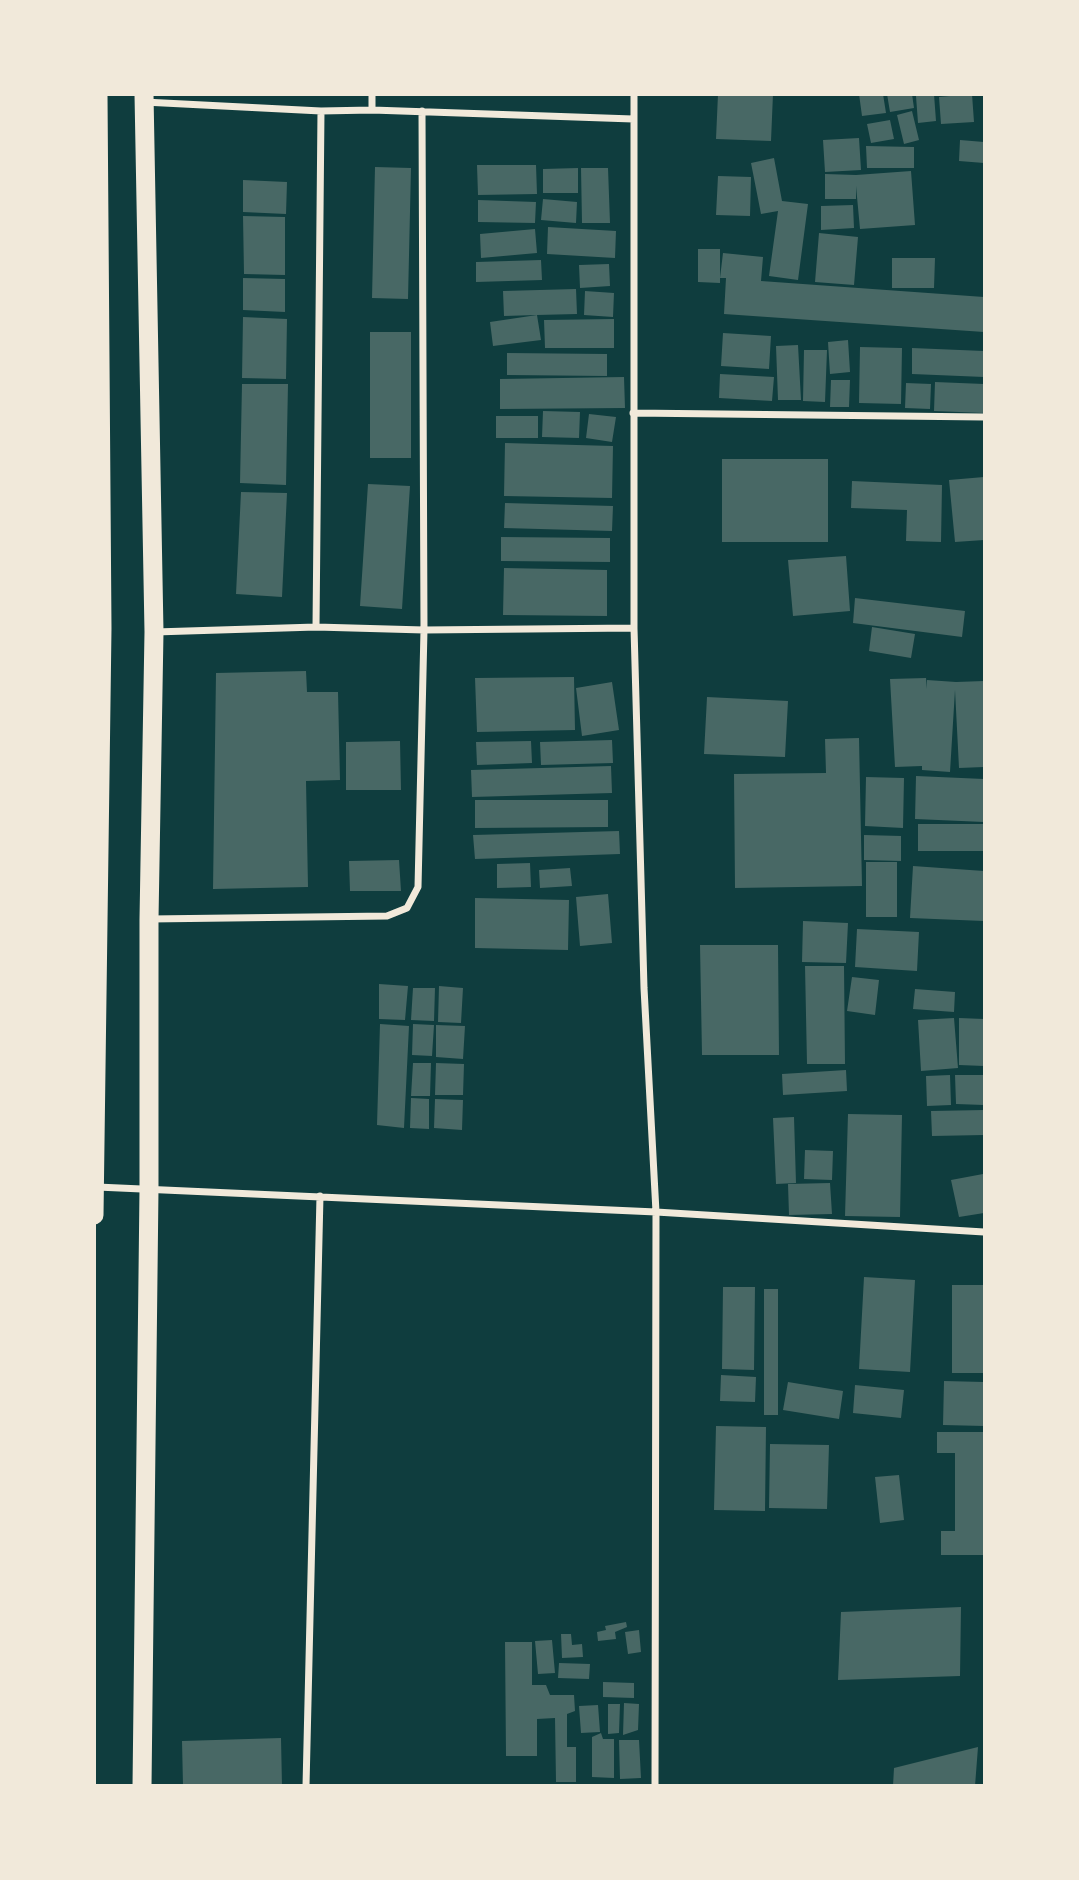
<!DOCTYPE html>
<html>
<head>
<meta charset="utf-8">
<style>
  body { margin:0 }
  #map { position:relative; width:1079px; height:1880px; overflow:hidden; background:#0f3d3e; font-family:"PT Sans",sans-serif }
  canvas { display:block }
  .frame { position:absolute; inset:0; border:96px solid #f1e9da; pointer-events:none }
</style>
</head>
<body>
<div id="map">
<canvas width="1079" height="1880"></canvas>
<div class="frame"></div>
</div>
<script>
const context = document.querySelector('canvas').getContext('2d');
context.lineJoin = 'round';
function paint(path, color) { context.fillStyle = color; context.fill(path, 'evenodd'); }
const poly = rows => new Path2D(rows.map(r => 'M' + r).join(''));
function strokePath(path, color, width, dash) { context.strokeStyle = color; context.lineWidth = width; context.lineCap = dash ? 'butt' : 'round'; context.setLineDash(dash || []); context.stroke(path); }
paint(poly([
  [718,94,773,94,771,141,716,139],
  [859,94,883,94,886,113,862,116],
  [887,94,912,94,914,108,890,112],
  [934,94,936,121,918,123,916,96],
  [972,94,974,122,941,124,939,97],
  [912,111,919,140,904,144,897,115],
  [890,120,894,139,871,143,867,124],
  [859,138,861,170,825,172,823,140],
  [960,140,984,142,984,163,959,161],
  [866,146,914,147,914,168,867,168],
  [774,158,782,201,808,204,798,280,769,276,778,211,761,214,751,163],
  [477,165,536,165,537,194,478,195],
  [375,167,411,168,408,299,372,298],
  [578,168,578,193,543,193,543,169],
  [581,168,608,168,610,223,582,223],
  [911,171,915,225,860,229,856,186,856,199,825,199,825,174,856,175],
  [718,176,751,177,750,216,716,215],
  [243,180,287,182,286,214,243,212],
  [543,199,577,202,576,223,541,220],
  [478,200,536,202,535,223,478,222],
  [853,205,854,228,821,230,821,206],
  [243,216,285,217,285,275,244,274],
  [548,227,616,231,615,258,547,254],
  [535,229,537,253,481,258,480,234],
  [819,233,858,237,854,285,815,282],
  [698,249,720,249,720,283,698,282],
  [723,253,763,257,761,281,984,297,984,332,724,314,726,278,720,278],
  [892,258,935,258,934,288,892,288],
  [541,260,542,280,476,282,476,262],
  [609,264,610,286,580,288,579,265],
  [243,278,285,279,285,312,243,310],
  [576,289,577,314,537,315,541,340,493,346,490,322,537,315,504,316,503,291],
  [585,291,614,293,613,317,584,315],
  [243,317,287,319,286,379,242,378],
  [614,319,614,348,545,348,544,320],
  [370,332,411,332,411,458,370,458],
  [723,333,771,336,769,369,721,366],
  [848,340,850,372,830,374,828,342],
  [798,345,801,400,778,400,776,346],
  [860,347,902,348,901,404,859,403],
  [912,348,984,351,984,377,912,374],
  [804,350,827,350,825,402,803,401],
  [507,353,607,354,607,376,507,375],
  [720,374,774,377,772,401,719,398],
  [624,377,625,408,500,409,500,379],
  [831,380,850,380,849,407,830,407],
  [935,382,984,384,984,413,934,411],
  [906,383,931,384,930,409,905,408],
  [242,384,288,384,286,485,240,483],
  [543,411,580,412,579,438,542,437],
  [589,414,616,417,612,442,586,438],
  [496,416,538,416,538,438,496,438],
  [505,443,613,446,612,498,504,496],
  [722,459,828,459,828,542,722,542],
  [984,477,984,540,955,542,949,480],
  [852,481,942,485,941,542,906,541,907,510,851,508],
  [368,484,410,486,402,609,360,606],
  [241,492,287,493,282,597,236,594],
  [505,503,613,506,612,531,504,528],
  [501,537,610,538,610,562,501,561],
  [846,556,850,611,793,616,788,560],
  [504,568,607,570,607,616,503,615],
  [855,598,965,611,962,637,853,623],
  [872,627,915,634,911,658,869,651],
  [306,671,307,692,338,692,340,780,306,781,308,887,213,889,216,673],
  [574,677,575,730,477,732,475,678],
  [926,678,927,689,927,680,956,682,984,681,984,767,959,768,955,690,950,772,922,770,922,766,895,767,890,679],
  [612,682,619,730,582,736,576,688],
  [707,697,788,701,785,757,704,754],
  [859,738,862,886,735,888,734,774,826,773,825,739],
  [612,740,613,763,541,765,540,742],
  [400,741,401,790,346,790,346,742],
  [531,741,532,763,477,765,476,742],
  [611,766,612,793,472,797,471,770],
  [916,776,984,779,984,822,915,819],
  [866,777,904,778,903,828,865,826],
  [475,800,608,800,608,827,475,828],
  [918,824,984,824,984,851,918,851],
  [619,831,620,854,475,859,473,835],
  [864,835,901,836,901,861,864,860],
  [399,860,401,891,350,891,349,861],
  [866,862,897,862,897,917,866,917],
  [530,863,531,887,497,888,497,864],
  [913,866,984,871,984,921,910,918],
  [570,868,572,886,540,888,539,870],
  [608,894,612,943,580,946,576,897],
  [475,898,569,900,568,950,475,948],
  [803,921,848,923,846,963,802,962],
  [857,929,919,932,917,971,855,967],
  [700,945,778,945,779,1055,702,1055],
  [805,966,844,966,845,1064,807,1064],
  [852,977,879,980,875,1015,847,1011],
  [379,984,408,986,405,1020,379,1019],
  [439,986,463,988,461,1023,438,1022],
  [413,988,435,988,434,1021,411,1020],
  [915,989,955,992,954,1012,913,1009],
  [954,1018,958,1068,921,1071,918,1020],
  [959,1018,984,1019,984,1066,959,1065],
  [380,1024,409,1026,404,1128,377,1125],
  [413,1024,434,1025,432,1056,412,1055],
  [436,1025,465,1026,463,1059,436,1057],
  [413,1063,431,1063,430,1096,411,1096],
  [436,1063,464,1064,463,1095,435,1095],
  [846,1070,847,1091,783,1095,782,1074],
  [950,1075,951,1105,927,1106,926,1076],
  [955,1075,984,1075,984,1105,956,1104],
  [411,1098,429,1099,429,1129,410,1128],
  [435,1099,463,1100,462,1130,434,1128],
  [984,1110,984,1135,932,1136,931,1111],
  [848,1114,902,1115,900,1217,845,1216],
  [794,1117,796,1183,776,1184,773,1118],
  [805,1150,833,1151,832,1180,804,1179],
  [983,1174,984,1213,959,1217,951,1180],
  [830,1183,832,1214,789,1215,788,1184],
  [864,1277,915,1280,910,1372,859,1369],
  [952,1285,984,1285,984,1373,952,1373],
  [723,1287,755,1287,754,1370,722,1369],
  [764,1289,778,1289,778,1415,764,1415],
  [721,1375,756,1377,755,1402,720,1401],
  [944,1381,984,1382,984,1426,943,1425],
  [788,1382,843,1391,839,1419,783,1410],
  [855,1385,904,1390,901,1418,853,1413],
  [716,1426,766,1427,765,1511,714,1510],
  [937,1432,984,1432,984,1555,941,1555,941,1531,955,1531,955,1453,937,1453],
  [770,1444,829,1445,827,1509,769,1508],
  [899,1475,904,1520,880,1523,875,1477],
  [961,1607,960,1676,838,1680,841,1612],
  [626,1622,627,1627,615,1632,616,1639,598,1641,597,1632,606,1630,605,1626],
  [639,1630,641,1652,628,1654,625,1632],
  [561,1634,571,1634,572,1645,582,1644,583,1657,562,1658],
  [552,1640,555,1673,538,1674,535,1641],
  [505,1642,532,1642,532,1685,546,1685,550,1695,574,1695,575,1711,567,1714,567,1747,576,1747,576,1782,556,1782,555,1718,537,1719,537,1756,506,1756],
  [559,1663,590,1664,589,1679,558,1678],
  [603,1682,634,1683,634,1698,603,1697],
  [624,1703,639,1704,638,1730,623,1735],
  [608,1704,620,1704,619,1733,608,1734],
  [598,1705,600,1732,581,1733,579,1706],
  [601,1733,603,1739,614,1739,614,1778,592,1777,592,1737],
  [281,1738,282,1786,183,1786,182,1741],
  [619,1740,639,1740,641,1778,620,1779],
  [978,1747,975,1786,893,1786,894,1768]
]), '#486865');
strokePath(poly([
  [634,94,634,628,644,988,656,1212,655,1786],
  [144,102,321,111,372,110,633,119],
  [372,110,372,94],
  [633,413,984,417],
  [316,627,321,111],
  [155,632,316,627,424,630,634,628],
  [150,919,387,916,407,908,418,887,424,630,422,111],
  [97,1187,656,1212,984,1232],
  [306,1786,320,1196]
]), '#f1e9da', 7);
strokePath(poly([
  [94,1215,102,628,98,94],
  [142,1786,149,1189,149,919,154,632,144,94]
]), '#f1e9da', 19);
</script>
</body>
</html>
